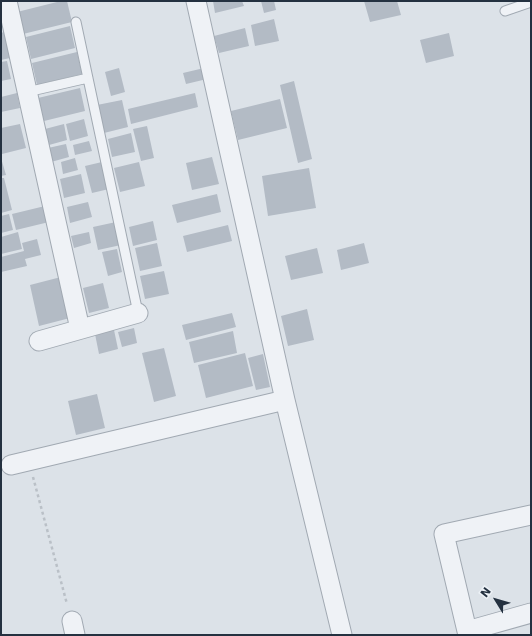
<!DOCTYPE html>
<html>
<head>
<meta charset="utf-8">
<style>
  body { margin:0 }
  #map { position:relative; width:532px; height:636px; overflow:hidden; background:#dce2e8; font-family:"DejaVu Sans",sans-serif }
  canvas { display:block }
  .frame { position:absolute; inset:0; border:2px solid #243140; pointer-events:none }
  .north { position:absolute; left:476px; top:580px; width:40px; height:40px; -webkit-text-stroke:3px #ecf1f6; paint-order:stroke; rotate:307deg; font-size:11px; font-weight:700; line-height:16px; text-align:center; color:#243140 }
  .north::after { content:''; display:block; margin:auto; width:14px; height:18px; background:#243140; clip-path:polygon(50% 0,100% 100%,50% 72%,0 100%) }
</style>
</head>
<body>
<div id="map">
<canvas width="532" height="636"></canvas>
<div class="frame"></div>
<div class="north">N</div>
</div>
<script>
const context = document.querySelector('canvas').getContext('2d');
context.lineJoin = 'round';
function paint(path, color) { context.fillStyle = color; context.fill(path, 'evenodd'); }
const poly = rows => new Path2D(rows.map(r => 'M' + r).join(''));
function strokePath(path, color, width, dash) { context.strokeStyle = color; context.lineWidth = width; context.lineCap = dash ? 'butt' : 'round'; context.setLineDash(dash || []); context.stroke(path); }
paint(poly([
  [61,1,67,1,72,22,23,34,17,12],
  [213,1,242,1,244,6,215,13],
  [261,1,274,1,276,10,264,13],
  [364,1,397,1,401,15,370,22],
  [274,19,279,41,255,46,251,25],
  [70,26,75,48,31,59,26,37],
  [245,28,249,46,219,53,214,36],
  [4,32,10,58,1,60,1,33],
  [449,33,454,56,426,63,420,40],
  [77,52,82,74,37,85,32,63],
  [7,61,11,79,1,81,1,62],
  [119,68,125,92,111,96,105,72],
  [204,68,207,79,186,84,183,73],
  [294,81,312,159,298,163,280,85],
  [80,88,85,111,44,121,38,98],
  [17,93,20,108,1,112,1,97],
  [195,93,198,107,131,124,128,109],
  [280,99,287,128,238,140,231,111],
  [122,100,128,127,104,133,97,105],
  [84,119,88,136,70,141,66,124],
  [20,124,26,148,2,154,1,128],
  [64,124,67,140,49,145,45,129],
  [147,126,154,158,141,161,133,129],
  [131,133,135,152,112,157,108,139],
  [89,141,92,151,75,155,73,145],
  [66,144,69,157,51,162,48,148],
  [212,157,219,184,192,190,186,163],
  [1,158,6,175,1,176],
  [75,158,78,170,63,174,61,162],
  [102,162,109,189,92,193,85,166],
  [139,162,145,186,120,192,114,168],
  [309,168,316,208,268,216,262,176],
  [81,174,85,193,64,198,60,179],
  [1,178,4,178,12,210,1,213],
  [217,194,221,212,177,223,172,205],
  [88,202,92,217,70,223,67,207],
  [45,206,49,222,16,230,12,214],
  [9,214,13,230,1,233,1,216],
  [153,221,157,240,133,246,129,227],
  [116,222,121,245,98,250,93,227],
  [228,225,232,241,187,252,183,236],
  [18,232,22,249,1,254,1,237],
  [89,232,91,243,74,248,71,236],
  [37,239,41,255,25,259,27,266,1,272,1,257,24,251,22,243],
  [157,243,162,266,140,271,135,248],
  [364,243,369,263,341,270,337,250],
  [317,248,323,273,291,280,285,256],
  [117,249,122,272,108,276,102,252],
  [164,271,169,294,145,299,140,276],
  [61,277,70,318,39,326,30,285],
  [103,283,109,308,89,313,83,288],
  [307,309,314,340,288,346,281,316],
  [232,313,236,327,186,340,182,325],
  [134,328,137,343,122,347,118,332],
  [114,330,118,349,99,354,95,334],
  [233,331,237,353,194,363,189,342],
  [164,348,176,396,154,402,142,353],
  [245,353,253,386,206,398,198,365],
  [263,354,270,387,256,390,248,358],
  [97,394,105,428,76,435,68,401]
]), '#b3bbc5');
const lane = poly([
  [505,11,531,2],
  [76,22,138,313],
  [27,92,88,78]
]);
const street = poly([
  [7,1,80,329],
  [196,1,285,400,342,635],
  [39,341,138,313],
  [11,465,285,400],
  [531,515,444,534,467,631,531,613],
  [72,621,75,635]
]);
strokePath(lane, '#a1a9b2', 11);
strokePath(street, '#a1a9b2', 21);
strokePath(poly([
  [33,477,67,604]
]), '#bac0c7', 2.5, [3, 3]);
strokePath(lane, '#eff2f6', 9);
strokePath(street, '#eff2f6', 19);
</script>
</body>
</html>
